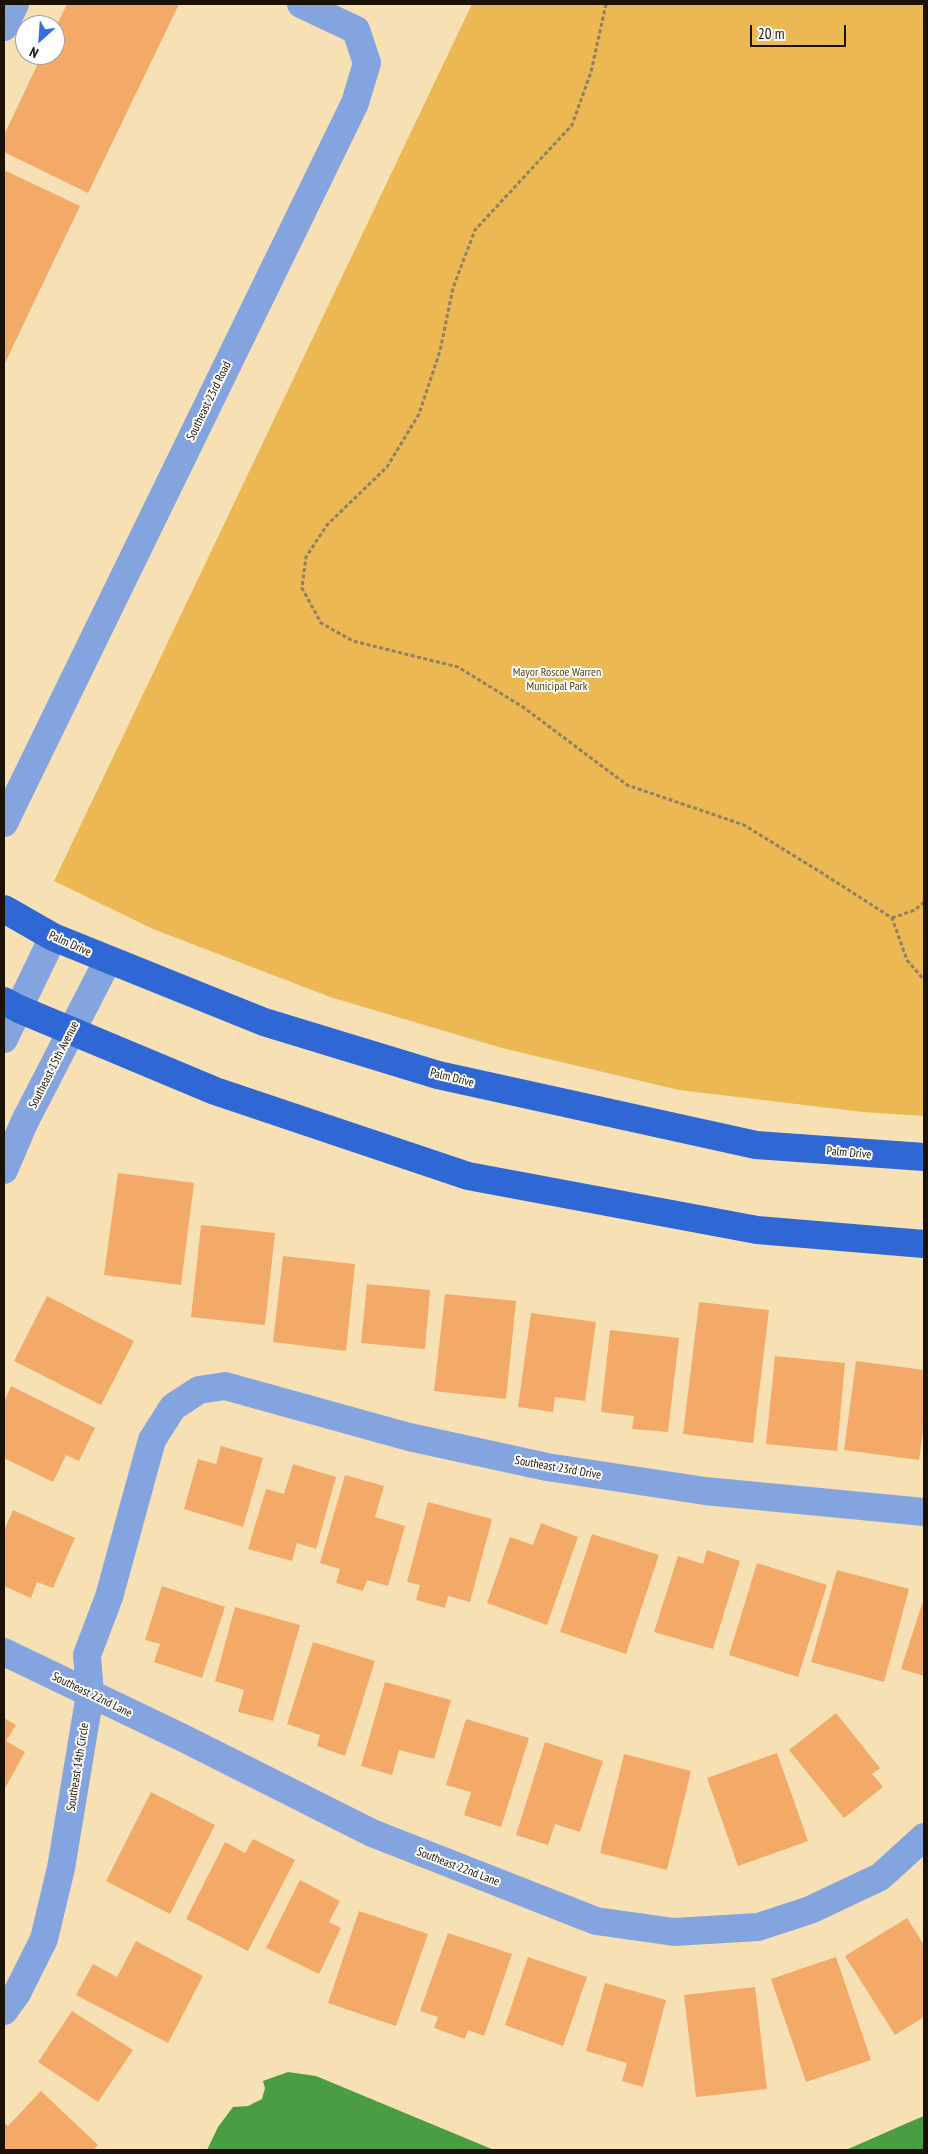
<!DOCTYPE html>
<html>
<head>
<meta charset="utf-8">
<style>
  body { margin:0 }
  #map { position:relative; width:928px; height:2154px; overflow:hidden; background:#f8e0b5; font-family:"PT Sans Narrow",sans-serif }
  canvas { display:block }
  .frame { position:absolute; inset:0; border:5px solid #1b1204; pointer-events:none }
  .north { position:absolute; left:15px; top:15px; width:50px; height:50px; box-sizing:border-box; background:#fff; border:1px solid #a4a09b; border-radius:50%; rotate:206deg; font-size:14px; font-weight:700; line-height:20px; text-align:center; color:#1b1204 }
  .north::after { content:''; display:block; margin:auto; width:18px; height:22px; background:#346cdb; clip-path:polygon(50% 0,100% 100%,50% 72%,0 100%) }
  .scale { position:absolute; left:750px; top:25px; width:96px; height:22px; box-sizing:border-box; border:2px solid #1b1204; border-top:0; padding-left:6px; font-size:15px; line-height:18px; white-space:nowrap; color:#1b1204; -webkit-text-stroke:4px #fff; paint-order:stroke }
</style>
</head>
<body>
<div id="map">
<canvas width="928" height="2154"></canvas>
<div class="frame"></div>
<div class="north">N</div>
<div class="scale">20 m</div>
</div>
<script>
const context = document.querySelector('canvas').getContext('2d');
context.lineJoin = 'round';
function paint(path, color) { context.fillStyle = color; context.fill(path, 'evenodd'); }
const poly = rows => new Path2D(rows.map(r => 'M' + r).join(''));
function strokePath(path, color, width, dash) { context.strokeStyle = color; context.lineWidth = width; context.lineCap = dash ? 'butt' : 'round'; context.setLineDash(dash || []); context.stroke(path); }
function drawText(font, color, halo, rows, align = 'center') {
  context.font = font + ' "PT Sans Narrow",sans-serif'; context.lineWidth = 4; context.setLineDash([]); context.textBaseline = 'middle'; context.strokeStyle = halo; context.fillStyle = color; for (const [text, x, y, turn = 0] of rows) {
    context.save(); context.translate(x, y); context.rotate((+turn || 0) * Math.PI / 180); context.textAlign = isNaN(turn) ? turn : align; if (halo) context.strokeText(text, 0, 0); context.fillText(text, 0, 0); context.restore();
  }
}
paint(poly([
  [472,4,924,4,924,1116,863,1112,679,1090,502,1048,330,997,153,929,54,881]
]), '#ecb853');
paint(poly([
  [288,2072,316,2076,494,2150,207,2150,218,2127,233,2107,248,2106,262,2099,265,2088,263,2081],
  [924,2116,924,2150,846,2150,905,2124]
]), '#4b9d44');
paint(poly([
  [67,4,179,4,88,193,4,152,4,135,42,55,55,55,55,29],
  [4,170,80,206,4,365],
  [118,1173,194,1183,181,1285,104,1275],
  [201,1225,275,1233,265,1325,191,1317],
  [283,1256,355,1264,346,1351,273,1342],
  [367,1284,430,1290,425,1349,361,1343],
  [445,1294,516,1301,506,1399,434,1391],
  [47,1296,134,1341,101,1405,14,1361],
  [699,1302,769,1310,753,1443,683,1434],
  [531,1313,596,1322,585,1401,555,1397,553,1412,518,1407],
  [610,1330,679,1338,668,1432,632,1429,634,1416,601,1412],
  [775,1356,845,1363,837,1451,766,1444],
  [856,1361,924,1370,924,1423,919,1460,844,1450],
  [11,1386,95,1428,79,1461,66,1455,53,1482,4,1458,4,1402],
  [221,1446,263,1458,243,1527,184,1509,198,1459,216,1464],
  [293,1464,336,1477,316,1549,297,1543,292,1561,248,1549,266,1489,284,1494],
  [345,1475,384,1486,375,1517,405,1526,388,1586,367,1580,363,1591,336,1583,340,1569,320,1563],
  [428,1502,492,1519,470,1602,448,1596,445,1608,416,1600,420,1585,407,1582],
  [13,1510,75,1538,53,1588,37,1582,31,1598,4,1586,4,1531],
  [541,1523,578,1537,547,1625,487,1603,510,1537,533,1545],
  [592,1534,659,1555,626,1654,560,1632],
  [707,1550,740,1561,713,1649,654,1632,678,1556,703,1564],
  [757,1563,827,1585,798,1677,729,1655],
  [837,1570,909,1589,884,1682,811,1662],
  [162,1586,225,1607,202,1678,154,1662,160,1644,145,1640],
  [924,1598,924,1676,901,1669],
  [235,1607,300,1625,273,1721,238,1712,244,1690,215,1681],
  [313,1642,375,1661,345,1756,317,1746,320,1735,287,1724],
  [385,1682,451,1700,434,1759,399,1750,392,1775,361,1766],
  [836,1713,880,1768,872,1774,883,1787,844,1818,789,1750],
  [4,1718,16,1725,6,1741,25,1752,4,1790],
  [466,1719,529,1738,501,1827,464,1815,471,1792,446,1785],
  [545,1742,603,1761,580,1832,555,1824,548,1845,516,1835],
  [777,1753,808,1841,738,1866,707,1778],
  [624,1754,691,1771,667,1870,600,1853],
  [151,1792,215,1825,170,1914,106,1881],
  [253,1839,295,1860,248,1951,186,1919,225,1842,245,1853],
  [300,1880,340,1901,329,1922,341,1928,319,1974,266,1948],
  [359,1911,428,1934,396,2026,328,2003],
  [907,1918,924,1945,924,2017,895,2035,845,1956],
  [448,1933,512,1954,484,2036,468,2030,465,2039,434,2028,438,2017,420,2011],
  [136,1941,203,1976,168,2043,76,1995,93,1964,117,1977],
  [528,1957,587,1977,563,2046,505,2025],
  [836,1957,871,2060,806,2082,771,1979],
  [605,1983,666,2000,643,2087,622,2081,627,2063,586,2051],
  [755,1987,767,2089,696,2097,684,1995],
  [72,2011,133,2050,98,2102,38,2062],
  [41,2091,98,2145,93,2150,4,2150,4,2122,8,2126]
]), '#f3aa68');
strokePath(poly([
  [606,4,591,72,572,125,475,230,453,288,440,351,419,414,387,467,327,525,306,557,302,588,321,623,353,641,458,667,523,707,627,785,744,825,822,873,892,918,907,960,924,980],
  [892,918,915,910,924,902]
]), '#918063', 3, [4, 2.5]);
strokePath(poly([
  [4,27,15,4],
  [4,823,355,103,367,63,356,30,301,4],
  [4,1039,53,937],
  [4,1170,24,1123,108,960],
  [4,1652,183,1738,372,1833,596,1921,674,1932,758,1927,810,1910,880,1877,924,1837],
  [4,2011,17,1993,44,1939,61,1868,90,1694,87,1655,109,1597,152,1440,173,1407,199,1390,225,1386,409,1437,547,1467,705,1491,924,1512]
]), '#83a4df', 28);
strokePath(poly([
  [4,909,53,937,264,1022,438,1075,756,1145,924,1157],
  [4,1001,19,1009,215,1091,468,1176,757,1230,924,1244]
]), '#2f67d4', 28);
drawText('12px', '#1b1204', '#fff', [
  ["Southeast 23rd Road",209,401,-64],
  ["Palm Drive",70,944,24],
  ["Southeast 15th Avenue",54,1065,-63],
  ["Palm Drive",452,1078,14],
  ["Palm Drive",849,1153,5],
  ["Southeast 23rd Drive",558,1468,10],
  ["Southeast 22nd Lane",92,1695,26],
  ["Southeast 14th Circle",78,1767,-81],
  ["Southeast 22nd Lane",458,1867,21]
]);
drawText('12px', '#563e0b', '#fff', [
  ["Mayor Roscoe Warren",557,673],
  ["Municipal Park",557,687]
]);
</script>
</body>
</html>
